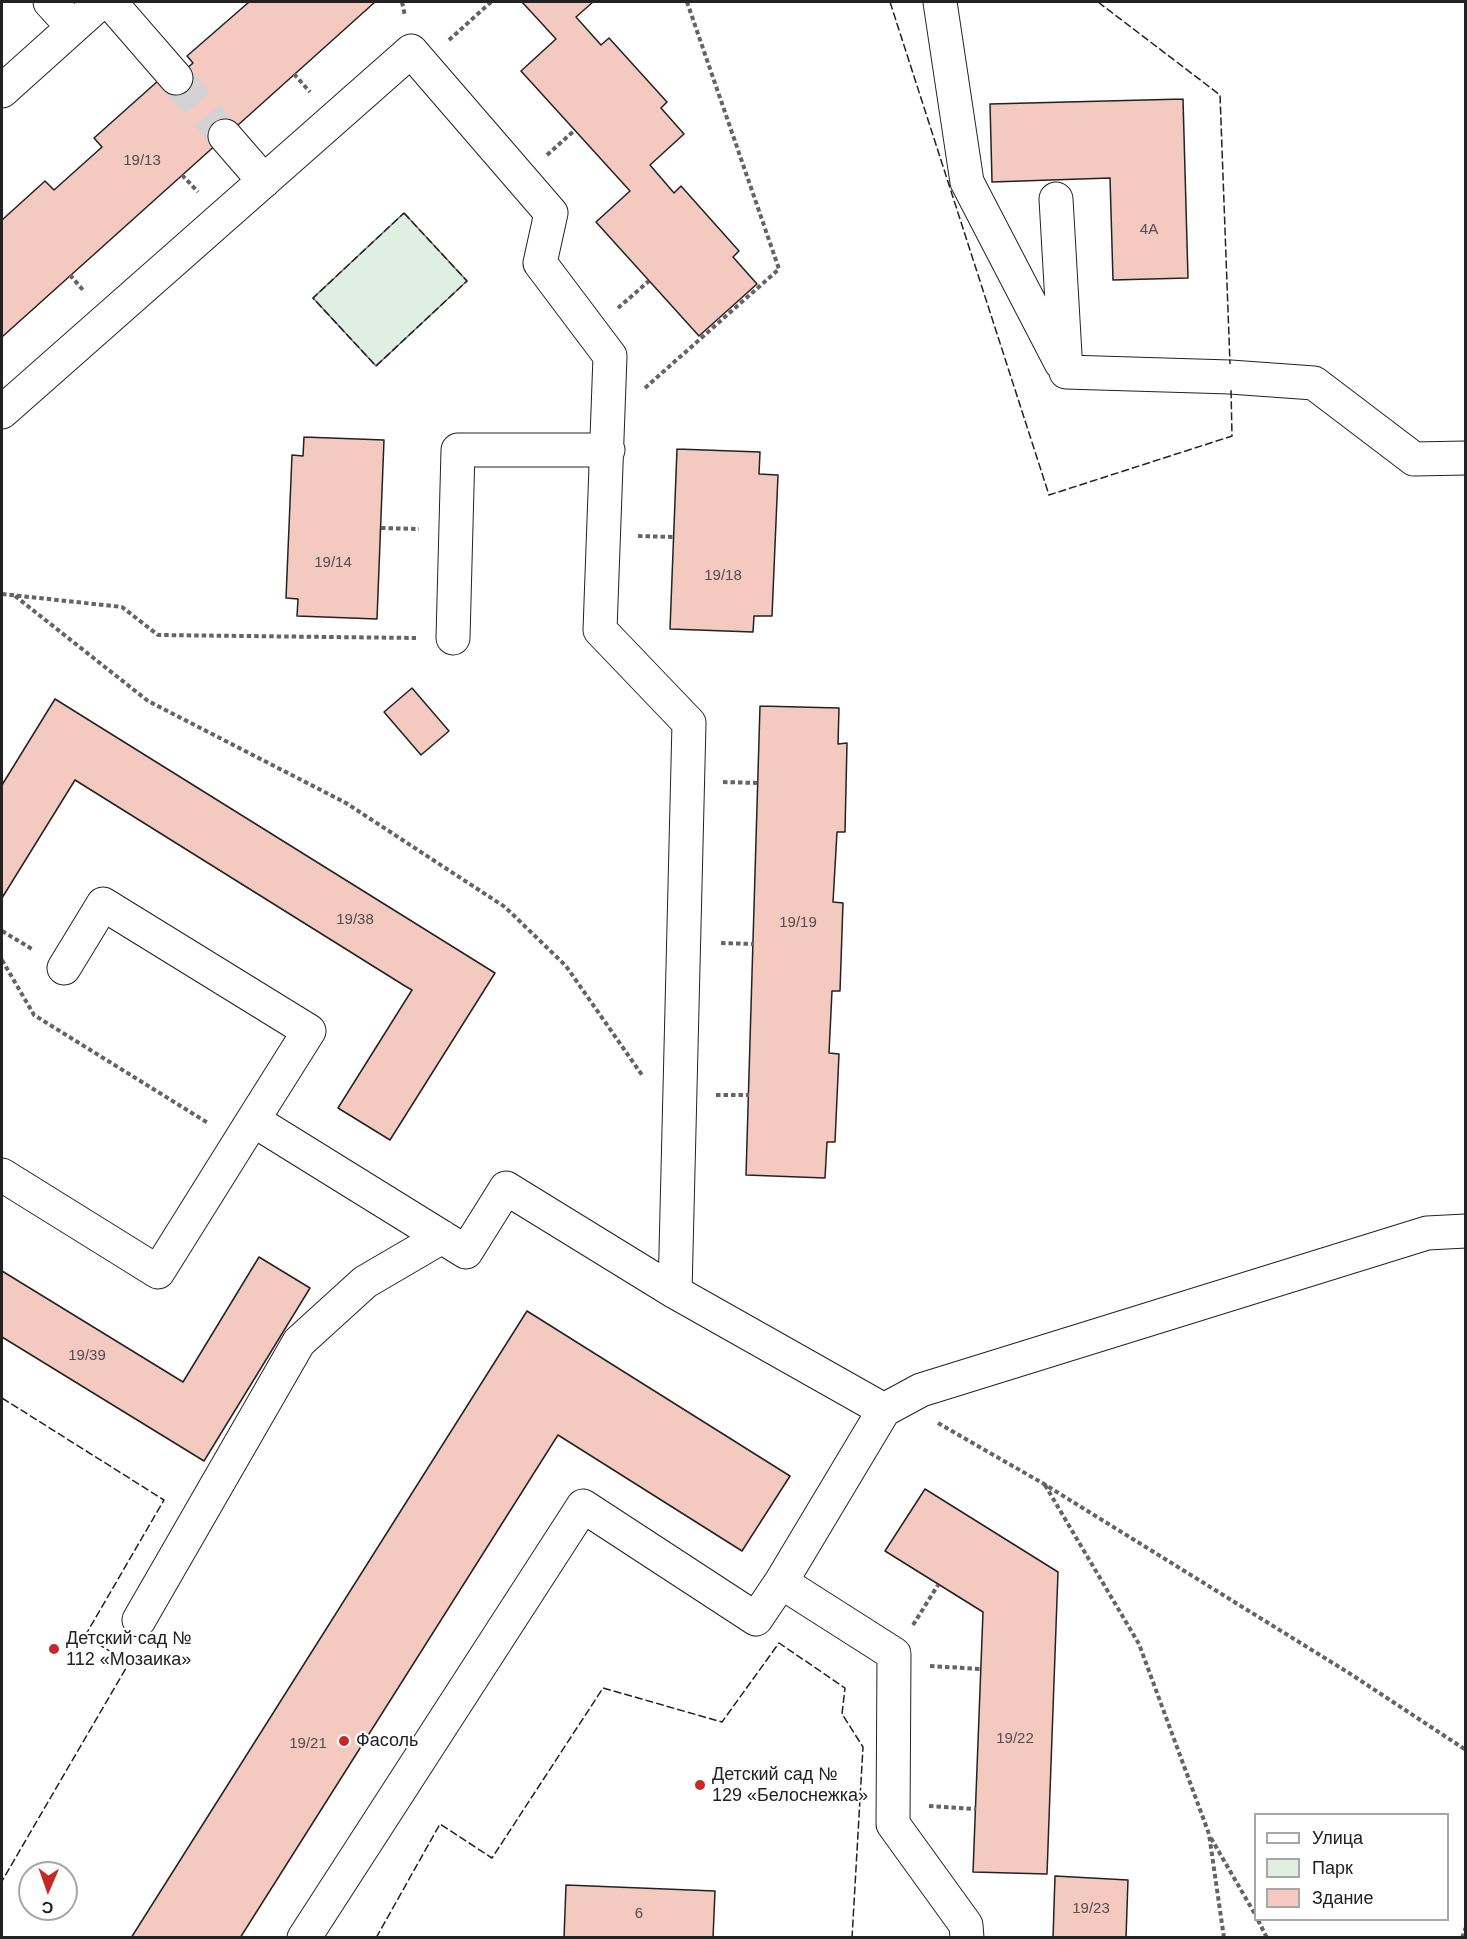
<!DOCTYPE html>
<html>
<head>
<meta charset="utf-8">
<style>
  body { margin:0 }
  #map { position:relative; width:1467px; height:1939px; overflow:hidden; background:#fff; font-family:Arial,sans-serif }
  canvas { display:block }
  .frame { position:absolute; inset:0; border:3px solid #222; pointer-events:none }
  .legend { position:absolute; left:1254px; top:1813px; width:195px; height:108px; box-sizing:border-box; background:#fff; border:2px solid #a7a7a7; margin:0; padding:8px 10px; list-style:none; font-size:18px; color:#222 }
  .legend li { display:flex; align-items:center; gap:12px; height:30px }
  .legend b { width:30px; border:2px solid #a7a7a7 }
  .north { position:absolute; left:18px; top:1861px; width:60px; height:60px; box-sizing:border-box; background:#fff; border:2px solid #a7a7a7; border-radius:50%; rotate:182deg; font-size:16px; font-weight:700; line-height:24px; text-align:center; color:#222 }
  .north::after { content:''; display:block; margin:auto; width:21px; height:27px; background:#c62828; clip-path:polygon(50% 0,100% 100%,50% 72%,0 100%) }
</style>
</head>
<body>
<div id="map">
<canvas width="1467" height="1939"></canvas>
<div class="frame"></div>
<ul class="legend">
<li><b style="height:8px;background:#fff"></b>Улица</li>
<li><b style="height:16px;background:#e0efe3"></b>Парк</li>
<li><b style="height:16px;background:#f3c9c0"></b>Здание</li>
</ul>
<div class="north">С</div>
</div>
<script>
const context = document.querySelector('canvas').getContext('2d');
context.lineJoin = 'round';
function paint(path, color) { context.fillStyle = color; context.fill(path, 'evenodd'); }
const poly = rows => new Path2D(rows.map(r => 'M' + r).join(''));
function strokePath(path, color, width, dash) { context.strokeStyle = color; context.lineWidth = width; context.lineCap = dash ? 'butt' : 'round'; context.setLineDash(dash || []); context.stroke(path); }
function drawText(font, color, halo, rows, align = 'center') {
  context.font = font + ' Arial,sans-serif'; context.lineWidth = 4.5; context.setLineDash([]); context.textBaseline = 'middle'; context.strokeStyle = halo; context.fillStyle = color; for (const [text, x, y, turn = 0] of rows) {
    context.save(); context.translate(x, y); context.rotate((+turn || 0) * Math.PI / 180); context.textAlign = isNaN(turn) ? turn : align; if (halo) context.strokeText(text, 0, 0); context.fillText(text, 0, 0); context.restore();
  }
}
const green = poly([
  [404,213,467,281,376,366,313,298,404,213]
]);
paint(green, '#e0efe3');
strokePath(green, '#6f6f6f', 1.5);
const building = poly([
  [249,2,375,2,2,337,2,220,45,181,54,190,102,147,94,138,159,80,176,78,193,63,187,56,249,2],
  [522,2,593,2,576,17,601,45,609,38,667,102,661,108,684,134,650,165,674,193,681,186,739,251,733,257,757,284,699,336,596,222,630,191,521,71,556,39,522,2],
  [1183,99,1188,278,1113,280,1110,178,992,182,990,104,1183,99],
  [304,437,384,440,377,619,297,616,298,599,286,598,292,455,303,456,304,437],
  [677,449,760,452,759,474,778,475,772,616,754,616,753,632,670,629,677,449],
  [412,688,449,731,421,755,384,712,412,688],
  [55,699,495,973,390,1140,338,1108,412,990,405,986,75,780,2,898,2,785,55,699],
  [760,706,839,708,838,744,847,743,845,832,837,832,833,902,843,903,840,991,832,991,829,1053,839,1054,835,1142,827,1142,825,1178,746,1175,760,706],
  [259,1257,310,1288,204,1461,2,1337,2,1271,183,1382,259,1257],
  [527,1311,790,1476,742,1551,558,1435,240,1938,131,1938,527,1311],
  [925,1489,1058,1572,1047,1874,973,1872,983,1612,885,1551,925,1489],
  [1055,1876,1128,1880,1126,1938,1053,1938,1055,1876],
  [566,1885,715,1891,713,1938,564,1938,566,1885]
]);
paint(building, '#f3c9c0');
strokePath(building, '#222', 1.5);
strokePath(poly([
  [176,78,225,136]
]), '#d3d3d3', 33, [33, 16]);
const minor = poly([
  [50,2,72,26],
  [110,2,176,78],
  [940,2,967,182,1061,363],
  [2,91,101,2],
  [225,136,264,181],
  [1056,199,1066,372,1230,377,1314,383,1414,459,1466,458],
  [2,412,411,51,551,213,540,263,610,356,600,630,689,723,675,1292,884,1410,921,1390,1427,1233,1466,1231],
  [453,638,458,450,608,450],
  [64,968,103,904,309,1031,253,1120],
  [2,1175,158,1272,253,1120,466,1252,506,1188,675,1292],
  [884,1410,781,1582,894,1654,893,1824,966,1925,967,1938],
  [139,1620,299,1342,365,1282,442,1237],
  [304,1938,583,1506,756,1619,781,1582]
]);
strokePath(minor, '#222', 35);
strokePath(poly([
  [402,2,405,16],
  [449,40,491,2],
  [294,74,310,92],
  [547,155,575,130],
  [182,175,198,192],
  [70,275,83,290],
  [618,308,649,281],
  [645,388,779,269,687,2],
  [381,528,419,529],
  [638,536,674,537],
  [2,594,122,607,158,635,416,638],
  [15,596,148,701,346,803,505,907,566,966,642,1075],
  [723,782,758,783],
  [2,931,32,949],
  [721,943,753,944],
  [2,960,34,1015,208,1123],
  [716,1095,749,1095],
  [938,1423,1044,1484,1349,1673,1466,1750],
  [1045,1485,1139,1644,1209,1834,1224,1938],
  [913,1625,938,1585],
  [930,1666,980,1669],
  [929,1806,976,1809],
  [1211,1838,1256,1916],
  [1258,1920,1267,1938],
  [1462,1938,1466,1927]
]), '#646464', 4, [4.5, 3]);
strokePath(minor, '#fff', 33);
strokePath(poly([
  [890,2,1049,495,1232,436,1231,388],
  [1098,2,1220,95,1230,364],
  [404,213,467,281,376,366,313,298,404,213],
  [2,1398,164,1500,85,1636,129,1663,2,1881],
  [376,1938,440,1824,492,1858,603,1688,722,1722,779,1643,845,1688,842,1714,863,1747,852,1938]
]), '#222', 1.5, [8, 3]);
for (const [x, y, r, color] of [
  [54,1649,6,"#c62828"],
  [344,1741,6,"#c62828"],
  [700,1785,6,"#c62828"]
]) { const dot = new Path2D(); dot.arc(x, y, r, 0, 2 * Math.PI); context.fillStyle = color; context.fill(dot); strokePath(dot, '#fff', 2); }
drawText('15px', '#564c4a', null, [
  ["19/13",142,161],
  ["4А",1149,230],
  ["19/14",333,563],
  ["19/18",723,576],
  ["19/38",355,920],
  ["19/19",798,923],
  ["19/39",87,1356],
  ["19/22",1015,1739],
  ["19/21",308,1744],
  ["19/23",1091,1909],
  ["6",639,1914]
]);
drawText('18px', '#222', '#fff', [
  ["Детский сад №",66,1639],
  ["112 «Мозаика»",66,1660],
  ["Фасоль",356,1741],
  ["Детский сад №",712,1775],
  ["129 «Белоснежка»",712,1796]
], 'left');
</script>
</body>
</html>
